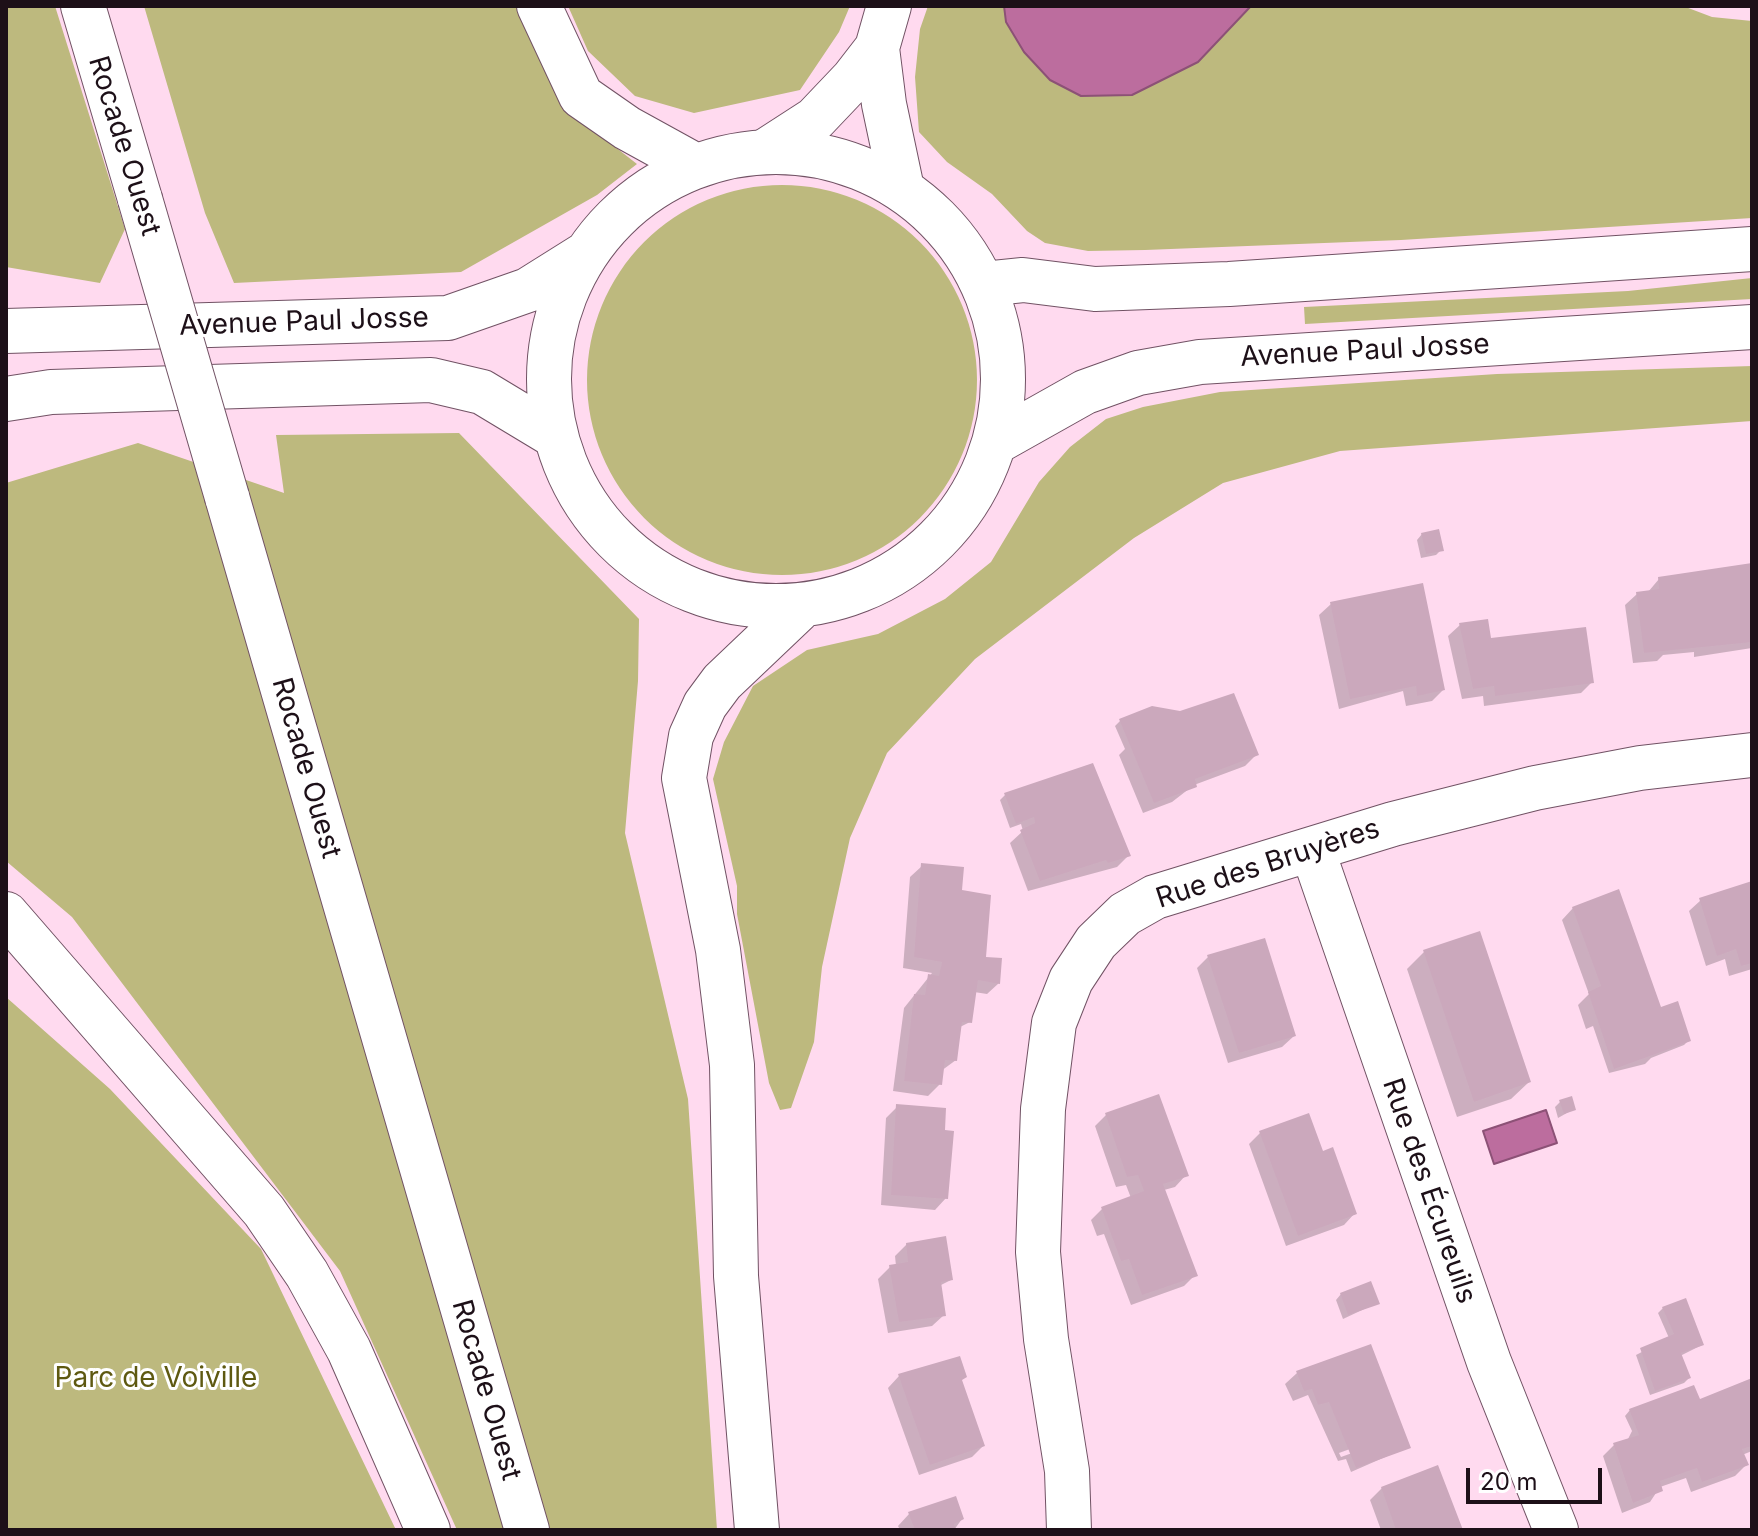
<!DOCTYPE html>
<html>
<head>
<meta charset="utf-8">
<style>
  body { margin:0 }
  #map { position:relative; width:1758px; height:1536px; overflow:hidden; background:#ffdaef; font-family:Inter,sans-serif }
  canvas { display:block }
  .frame { position:absolute; inset:0; border:8px solid #1d1018; pointer-events:none }
  .scale { position:absolute; left:1466px; top:1468px; width:136px; height:36px; box-sizing:border-box; border:4px solid #1d1018; border-top:0; padding-left:10px; font-size:24px; line-height:28px; white-space:nowrap; color:#1d1018; -webkit-text-stroke:6px #fff; paint-order:stroke }
</style>
</head>
<body>
<div id="map">
<canvas width="1758" height="1536"></canvas>
<div class="frame"></div>
<div class="scale">20 m</div>
</div>
<script>
const context = document.querySelector('canvas').getContext('2d');
context.lineJoin = 'round';
function paint(path, color) { context.fillStyle = color; context.fill(path, 'evenodd'); }
const poly = rows => new Path2D(rows.map(r => 'M' + r).join(''));
function strokePath(path, color, width, dash) { context.strokeStyle = color; context.lineWidth = width; context.lineCap = dash ? 'butt' : 'round'; context.setLineDash(dash || []); context.stroke(path); }
function drawText(font, color, halo, rows, align = 'center') {
  context.font = font + ' Inter,sans-serif'; context.lineWidth = 6; context.setLineDash([]); context.textBaseline = 'middle'; context.strokeStyle = halo; context.fillStyle = color; for (const [text, x, y, turn = 0] of rows) {
    context.save(); context.translate(x, y); context.rotate((+turn || 0) * Math.PI / 180); context.textAlign = isNaN(turn) ? turn : align; if (halo) context.strokeText(text, 0, 0); context.fillText(text, 0, 0); context.restore();
  }
}
paint(poly([
  [6,6,55,6,125,229,100,283,6,267],
  [144,6,526,6,560,104,637,164,597,195,461,272,234,283,205,213],
  [568,6,850,6,839,32,800,90,694,113,635,96,588,51],
  [928,6,1683,6,1712,17,1752,21,1752,218,1401,240,1145,250,1088,251,1045,243,1027,231,992,194,947,162,919,132,915,77,920,29],
  '587 380a195 195 0 1 1 390 0a195 195 0 1 1-390 0Z',
  [1752,278,1752,299,1305,324,1304,307,1628,291],
  [1752,366,1752,421,1340,451,1223,483,1134,538,975,659,887,753,850,838,822,967,814,1042,791,1108,780,1110,769,1083,737,914,737,886,713,779,724,742,753,686,807,650,878,634,945,599,991,562,1039,482,1070,447,1106,419,1143,407,1220,392,1497,374],
  [459,433,639,619,638,681,625,833,688,1099,717,1530,457,1530,340,1271,72,917,6,861,6,483,138,443,284,493,276,435],
  [6,997,110,1089,261,1249,396,1530,6,1530]
]), '#bdb97e');
const water = poly([
  [1004,6,1251,6,1198,62,1132,95,1081,96,1050,80,1024,52,1006,22,1004,6],
  [1546,1110,1557,1143,1494,1164,1483,1131,1546,1110]
]);
paint(water, '#bc6d9e');
strokePath(water, '#8c5176', 2);
paint(poly([
  [1422,534,1441,550,1436,555,1421,558,1417,540],
  [1659,579,1752,581,1752,648,1694,657,1694,652,1663,655,1657,661,1633,663,1625,605,1637,594,1648,592],
  [1331,604,1443,690,1432,701,1406,706,1403,691,1339,709,1319,615],
  [1460,625,1489,640,1592,682,1581,693,1484,706,1483,696,1462,699,1448,636],
  [1120,721,1256,755,1245,766,1194,785,1172,802,1143,813,1119,755,1125,749,1115,726],
  [1005,795,1128,856,1117,867,1028,891,1010,843,1023,831,1021,824,1010,828,1000,800],
  [922,866,960,891,984,959,999,983,987,994,974,992,970,1022,960,1027,956,1060,941,1071,940,1084,928,1096,893,1091,904,1008,932,973,903,968,910,877],
  [1752,883,1752,969,1729,976,1725,959,1706,966,1689,911,1701,900],
  [1573,908,1689,1040,1684,1045,1651,1058,1645,1064,1609,1073,1593,1026,1586,1029,1578,1005,1589,994,1562,920],
  [1424,952,1529,1082,1511,1099,1457,1117,1407,969],
  [1209,956,1294,1036,1282,1047,1228,1063,1197,968],
  [1560,1102,1574,1109,1558,1118,1555,1107],
  [897,1107,946,1198,935,1210,881,1205,886,1118],
  [1106,1115,1186,1175,1175,1187,1164,1190,1195,1275,1184,1286,1131,1305,1104,1234,1097,1236,1091,1220,1102,1209,1131,1198,1126,1185,1116,1187,1095,1126],
  [1260,1133,1322,1153,1355,1213,1344,1225,1286,1246,1249,1144],
  [907,1244,951,1280,939,1286,944,1315,932,1326,888,1333,878,1279,890,1267,896,1266,895,1256],
  [1341,1294,1377,1303,1343,1319,1336,1300],
  [1663,1308,1702,1345,1680,1356,1689,1378,1684,1383,1650,1395,1636,1355,1669,1338,1658,1313],
  [1369,1346,1408,1447,1351,1472,1346,1459,1338,1461,1308,1395,1293,1401,1285,1384,1297,1373],
  [1391,1434,1391,1439,1341,1457,1339,1453],
  [899,1376,960,1381,983,1446,972,1457,919,1475,888,1388],
  [1752,1380,1752,1451,1742,1455,1746,1465,1735,1476,1691,1492,1686,1478,1660,1487,1650,1502,1622,1513,1603,1456,1614,1445,1627,1441,1632,1431,1625,1416,1630,1410,1699,1402],
  [1382,1488,1461,1530,1381,1530,1370,1500],
  [909,1514,962,1519,954,1530,900,1530,898,1526]
]), '#0003');
paint(poly([
  [1439,529,1444,551,1426,554,1421,533],
  [1752,563,1752,642,1644,653,1636,592,1659,589,1658,577],
  [1423,583,1445,690,1417,696,1416,686,1350,699,1330,602],
  [1488,619,1491,638,1586,627,1594,683,1495,696,1494,686,1473,689,1459,623],
  [1234,693,1259,755,1195,779,1197,787,1154,803,1119,719,1152,706,1180,711],
  [1093,763,1131,856,1108,863,1106,860,1040,881,1020,830,1035,823,1034,817,1016,824,1004,793],
  [921,863,964,867,962,890,991,895,986,957,1002,958,1000,984,978,980,972,1023,962,1022,957,1061,945,1060,942,1085,904,1081,914,994,925,995,928,974,939,976,942,962,914,957],
  [1752,881,1752,963,1741,966,1736,949,1717,956,1699,898],
  [1619,889,1661,1007,1678,1001,1691,1041,1614,1069,1588,992,1601,986,1572,907],
  [1480,931,1531,1082,1474,1102,1423,950],
  [1265,938,1296,1036,1239,1053,1207,955],
  [1159,1094,1189,1176,1163,1184,1198,1276,1142,1295,1129,1259,1121,1261,1101,1207,1144,1191,1138,1175,1127,1177,1105,1113],
  [1572,1096,1576,1110,1564,1114,1559,1100],
  [896,1104,946,1108,945,1130,954,1131,948,1199,891,1195],
  [1309,1113,1323,1151,1333,1147,1357,1214,1298,1236,1259,1131],
  [946,1236,953,1280,941,1282,946,1316,899,1322,889,1265,908,1262,906,1243],
  [1371,1281,1380,1304,1348,1315,1340,1293],
  [1686,1298,1704,1345,1681,1353,1691,1378,1655,1391,1640,1348,1674,1334,1662,1307],
  [1371,1344,1411,1448,1356,1468,1329,1402,1318,1405,1312,1389,1304,1391,1296,1371],
  [960,1356,967,1377,962,1380,985,1446,930,1465,898,1374],
  [1752,1378,1752,1446,1742,1449,1749,1465,1702,1482,1697,1468,1660,1481,1663,1491,1633,1503,1613,1443,1639,1435,1629,1409,1694,1385,1700,1399],
  [1438,1465,1463,1530,1396,1530,1381,1487],
  [956,1496,964,1519,954,1524,956,1530,915,1530,908,1512]
]), '#cba8bc');
const minor = poly([
  [877,48,884,104,902,189],
  [764,152,815,119,853,79,877,48,889,6],
  [1312,849,1489,1362,1556,1530],
  [1069,1530,1067,1471,1046,1339,1038,1252,1043,1109,1054,1023,1071,980,1096,942,1125,914,1155,897,1393,824,1535,788,1640,768,1752,755]
]);
const major = poly([
  [83,6,140,199],
  [539,6,581,96,627,128,696,166],
  '549 379a227 227 0 1 1 454 0a227 227 0 1 1-454 0Z',
  [984,284,1023,280,1095,289,1229,284,1752,249],
  [6,331,448,318,528,290,587,253],
  [6,399,51,392,431,380,482,392,555,436],
  [996,442,1085,392,1138,373,1200,362,1752,327],
  [227,497,527,1530],
  [6,914,264,1211,307,1274,349,1350,428,1530],
  [757,1530,736,1276,732,1065,718,950,684,778,691,736,705,705,722,682,803,605]
]);
strokePath(minor, '#715264', 46);
strokePath(major, '#715264', 46);
strokePath(minor, '#fff', 44);
strokePath(major, '#fff', 44);
const majorBridge = poly([
  [140,199,227,497]
]);
strokePath(majorBridge, '#715264', 46, []);
strokePath(majorBridge, '#fff', 44);
drawText('28px', '#1d1018', '#fff', [
  ["Rocade Ouest",124,146,73],
  ["Avenue Paul Josse",304,322,-2],
  ["Avenue Paul Josse",1365,351,-3],
  ["Rocade Ouest",306,768,74],
  ["Rue des Bruyères",1268,864,-18],
  ["Rue des Écureuils",1429,1191,71],
  ["Rocade Ouest",486,1390,74]
]);
drawText('28px', '#5e5911', '#fff', [
  ["Parc de Voiville",156,1379]
]);
</script>
</body>
</html>
